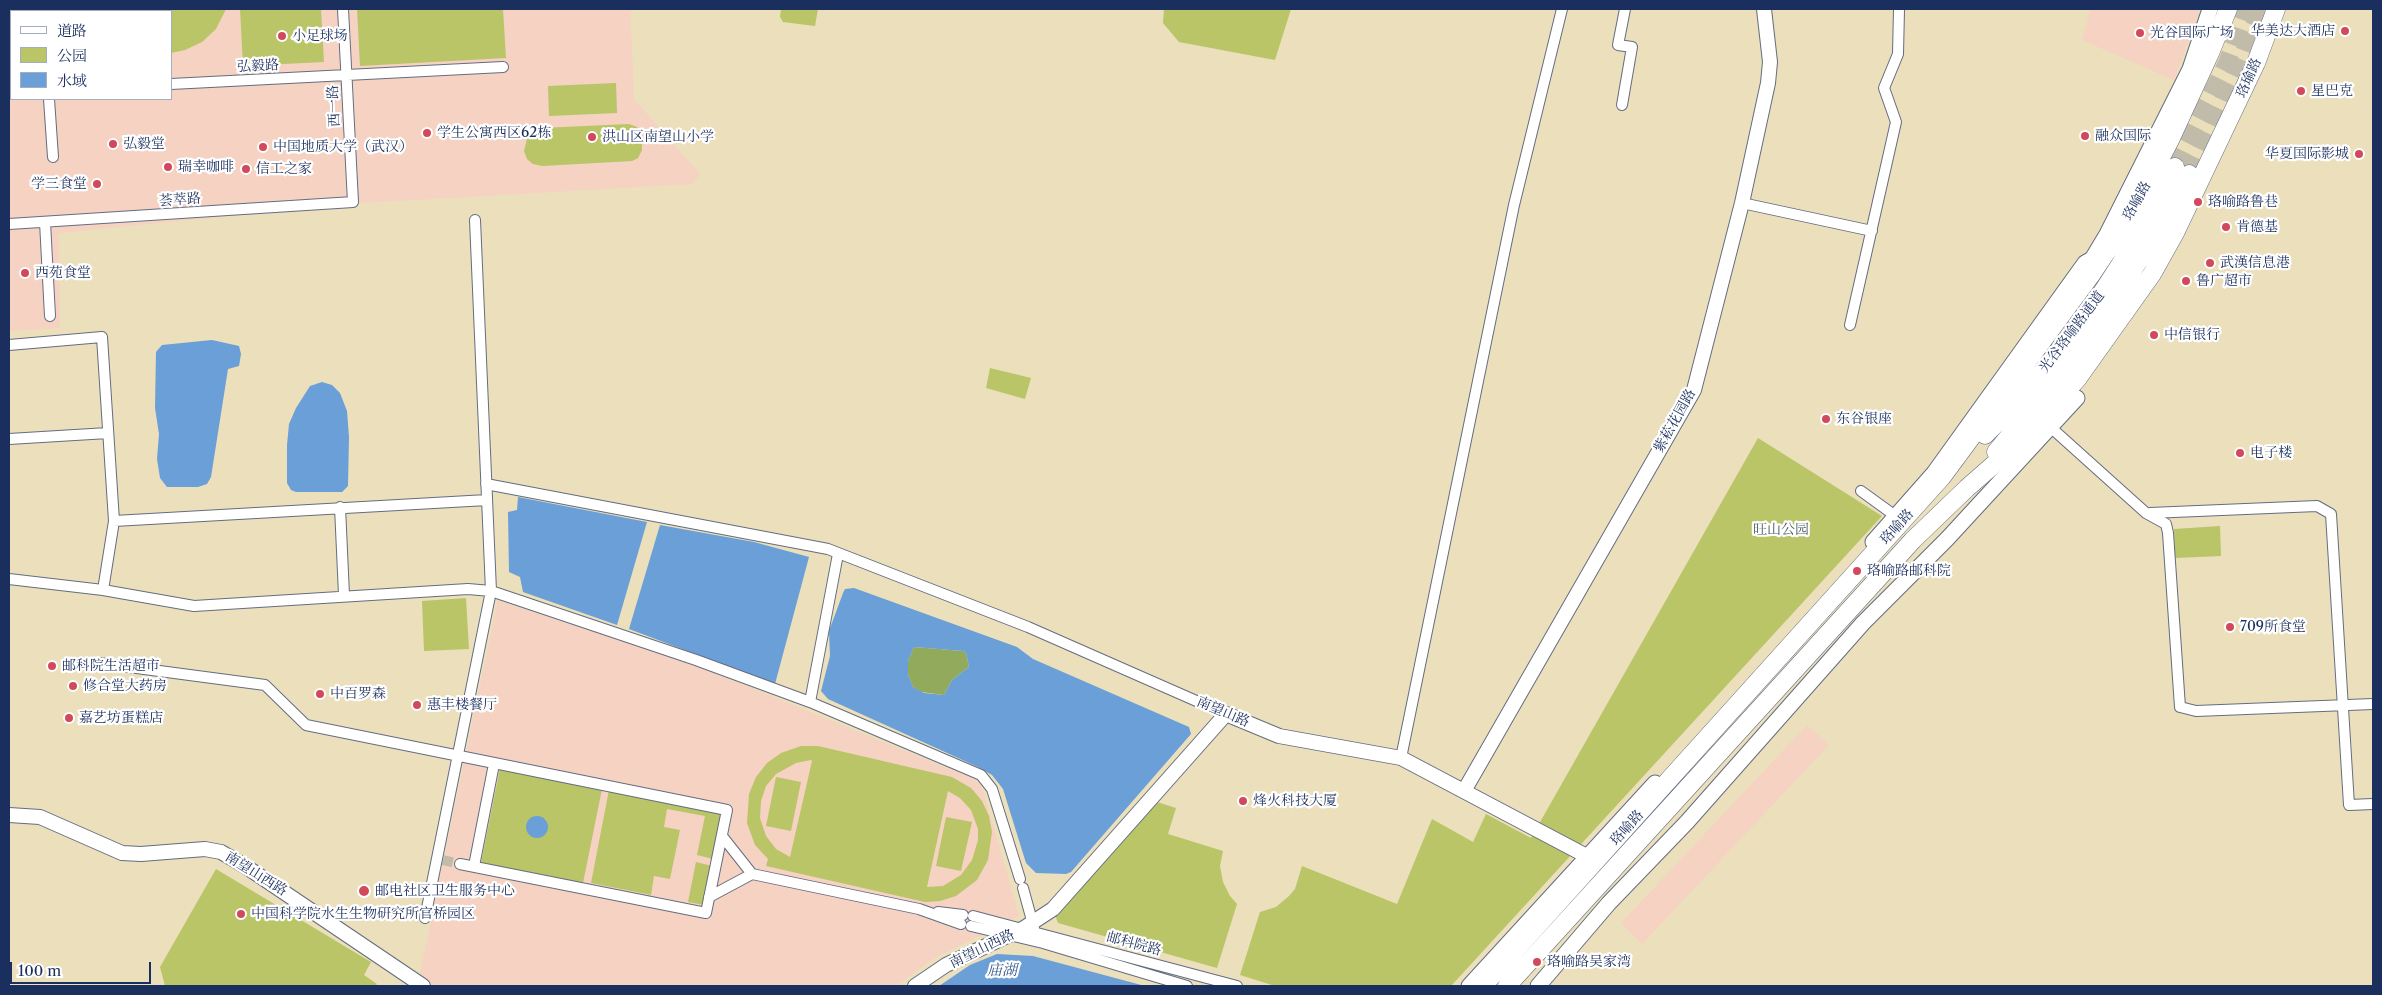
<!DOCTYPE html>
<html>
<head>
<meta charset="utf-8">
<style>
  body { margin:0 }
  #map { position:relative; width:2382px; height:995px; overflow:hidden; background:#ebdfbc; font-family:"Libre Caslon Text","Noto Serif SC",serif }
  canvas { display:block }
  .frame { position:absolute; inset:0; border:10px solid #1b2f5e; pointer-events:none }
  .legend { position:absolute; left:10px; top:10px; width:162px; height:90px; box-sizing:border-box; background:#fff; border:1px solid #a4acbf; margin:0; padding:6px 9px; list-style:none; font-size:15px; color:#1b2f5e }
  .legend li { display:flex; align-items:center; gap:10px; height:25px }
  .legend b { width:25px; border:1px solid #a4acbf }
  .scale { position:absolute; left:10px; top:962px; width:141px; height:22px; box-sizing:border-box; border:2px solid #1b2f5e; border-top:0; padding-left:6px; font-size:15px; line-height:18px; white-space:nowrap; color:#1b2f5e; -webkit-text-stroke:4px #fff; paint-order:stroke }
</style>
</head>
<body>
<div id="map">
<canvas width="2382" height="995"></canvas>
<div class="frame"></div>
<ul class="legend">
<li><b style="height:6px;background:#fff"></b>道路</li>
<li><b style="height:14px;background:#b9c567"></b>公园</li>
<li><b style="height:14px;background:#6a9fd7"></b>水域</li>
</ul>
<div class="scale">100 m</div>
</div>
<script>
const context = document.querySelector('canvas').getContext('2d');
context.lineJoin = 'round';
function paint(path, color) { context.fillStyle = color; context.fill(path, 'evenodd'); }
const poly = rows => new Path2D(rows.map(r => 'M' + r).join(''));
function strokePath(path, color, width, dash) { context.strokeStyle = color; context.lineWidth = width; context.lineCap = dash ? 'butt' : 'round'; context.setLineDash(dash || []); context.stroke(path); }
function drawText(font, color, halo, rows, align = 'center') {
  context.font = font + ' "Libre Caslon Text","Noto Serif SC",serif'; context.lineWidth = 4.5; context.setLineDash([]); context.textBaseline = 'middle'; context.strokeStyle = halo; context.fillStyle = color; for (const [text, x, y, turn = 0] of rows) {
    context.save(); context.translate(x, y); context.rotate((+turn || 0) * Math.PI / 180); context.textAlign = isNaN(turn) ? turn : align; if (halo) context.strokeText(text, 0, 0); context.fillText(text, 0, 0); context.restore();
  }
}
paint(poly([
  [9,9,630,9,634,99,700,174,693,184,362,203,59,233,60,328,9,331],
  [11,11,171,11,171,99,11,99],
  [2091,9,2200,9,2174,80,2082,40],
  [498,600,695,665,974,779,979,782,985,796,1019,916,933,959,896,986,431,986,419,978],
  [1807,725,1829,745,1642,944,1621,923]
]), '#f5d2c2');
paint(poly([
  [9,9,226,9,216,29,202,42,185,50,171,53,171,11,11,11,11,46,9,44],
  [240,9,321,9,324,62,243,66],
  [357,9,503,9,506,58,360,66],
  [781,9,818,9,815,26,783,22,780,17],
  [1164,9,1291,9,1275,60,1179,42,1163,23],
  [616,83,617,113,549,116,548,86],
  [629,124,637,127,642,136,642,150,638,158,632,161,542,166,533,164,527,159,524,151,528,135,541,128],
  [990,368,1031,378,1025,399,986,388],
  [1758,438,1882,516,1451,986,1275,986,1240,975,1260,912,1276,907,1289,896,1295,889,1302,866,1397,904,1432,819,1473,842,1486,814,1531,838],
  [2220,526,2221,556,2175,558,2174,529],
  [466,598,469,649,424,651,422,601],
  [801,746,818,746,952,777,971,788,982,801,989,816,992,832,988,860,977,880,956,896,940,901,925,902,766,866,768,859,755,845,747,823,749,794,756,777,767,763,781,753],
  [811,760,812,761,790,857,776,849,766,836,760,818,761,801,766,786,776,774,796,763],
  [948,791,960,798,971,810,978,829,978,840,972,860,961,875,943,886,927,887],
  [500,768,602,789,583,883,481,863],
  [776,777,801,782,791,831,766,826],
  [609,790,722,812,713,859,697,855,705,816,667,809,664,827,680,830,670,879,654,876,651,895,591,883],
  [1157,802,1176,808,1168,834,1223,851,1220,866,1223,882,1230,896,1237,904,1217,968,1058,923,1055,915],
  [946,817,972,822,961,871,936,866],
  [696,862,712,866,704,905,688,902],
  [216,869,371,962,364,975,377,984,375,986,165,986,160,967]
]), '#b9c567');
paint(poly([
  [914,647,963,651,966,653,969,667,952,680,944,695,921,692,913,687,908,674,908,661]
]), '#92aa5c');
paint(poly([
  [212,340,239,346,241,354,239,366,228,369,211,477,207,484,198,487,167,487,160,478,157,459,159,434,155,408,156,352,162,345],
  [322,382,332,385,340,393,347,411,349,437,348,486,342,492,296,492,291,490,287,483,287,445,289,424,296,408,310,386],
  [518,497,647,522,617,625,523,592,520,577,509,572,508,512,517,510],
  [660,525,754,542,809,557,775,684,629,629],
  [854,588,1017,647,1033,659,1189,727,1191,734,1071,872,1066,874,1036,873,1026,863,1003,789,992,775,978,767,828,699,821,691,830,656,829,631,843,593,845,589],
  [914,647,963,651,966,653,969,667,952,680,944,695,924,693,913,687,908,674,908,661],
  '526 827a11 11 0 1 1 22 0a11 11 0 1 1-22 0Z',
  [997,954,1033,956,1145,986,939,986,970,965]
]), '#6a9fd7');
strokePath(poly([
  [443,860,460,864]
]), '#c1bca9', 10, [10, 5]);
strokePath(poly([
  [2175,167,2227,63,2247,9],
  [2189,174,2238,68,2261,9]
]), '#c1bca9', 18, [18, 9]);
const street = poly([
  [171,84,503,67],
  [9,92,11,92],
  [49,99,53,157],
  [1622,105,1632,47,1618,45,1625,9],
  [1742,203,1872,231],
  [45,222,50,316],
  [9,224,353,202,343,9],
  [1850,325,1896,122,1884,88,1898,54,1899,9],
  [9,345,102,337,114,521,103,590],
  [2047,424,2146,513,2166,524,2168,533,2180,707,2196,711,2373,704],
  [9,439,108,433],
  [486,484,828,549,1028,627,1226,714],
  [1861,491,1901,520],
  [340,507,344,595],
  [2150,513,2317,506,2331,514,2349,805,2373,804],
  [114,521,487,500],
  [9,579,103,590,194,606,468,589,491,591,696,660,810,702,981,775,992,789,1020,879],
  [99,663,265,685,306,725,727,810,706,913,460,864],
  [810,702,838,554],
  [1401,758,1514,205,1562,9],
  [722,836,752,874,919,909,961,924],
  [474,866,494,764],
  [1023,888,1034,928],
  [709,897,752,874],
  [938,912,963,915],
  [973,916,1237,986],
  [425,918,491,591,475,220],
  [971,926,1043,943,1187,986]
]);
const secondary = poly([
  [1464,791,1694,390,1742,203,1768,83,1770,62,1764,9],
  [9,815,40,817,122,853,141,854,205,849,221,852,245,866,423,986],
  [915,986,946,965,1024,928,1053,909,1226,714,1279,736,1401,758,1596,861]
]);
const primary = poly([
  [1873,542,1934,473,2085,263,2092,259,2107,234,2190,69,2210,9],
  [1469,986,1655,783],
  [1538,986,1609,903,1687,822,1863,623,1947,539,2077,398]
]);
const highway = poly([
  [1985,435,2017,403,2087,316,2120,265,2175,167],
  [1996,452,2066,368,2106,312,2166,218,2189,174],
  [1483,986,1942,477,2091,275,2131,215,2171,138,2210,53,2228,9],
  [1507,986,1913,540,1967,488,2032,431,2078,378,2152,274,2176,231,2256,63,2276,9]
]);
strokePath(street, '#646d7f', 12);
strokePath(secondary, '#646d7f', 16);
strokePath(primary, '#646d7f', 17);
strokePath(highway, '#646d7f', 19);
strokePath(street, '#fff', 10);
strokePath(secondary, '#fff', 14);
strokePath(primary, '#fff', 15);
strokePath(highway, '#fff', 18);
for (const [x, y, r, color] of [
  [2345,31,5,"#d1495b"],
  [2140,33,5,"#d1495b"],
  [282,36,5,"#d1495b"],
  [2301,91,5,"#d1495b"],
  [427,133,5,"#d1495b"],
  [2085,136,5,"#d1495b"],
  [592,137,5,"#d1495b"],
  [113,144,5,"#d1495b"],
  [263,147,5,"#d1495b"],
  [2359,154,5,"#d1495b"],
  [168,167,5,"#d1495b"],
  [246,169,5,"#d1495b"],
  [97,184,5,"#d1495b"],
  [2198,202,5,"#d1495b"],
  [2226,227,5,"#d1495b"],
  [2210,263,5,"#d1495b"],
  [25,273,5,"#d1495b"],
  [2186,281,5,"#d1495b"],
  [2154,335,5,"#d1495b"],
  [1826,419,5,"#d1495b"],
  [2240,453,5,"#d1495b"],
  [1857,571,5,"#d1495b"],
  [2230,627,5,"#d1495b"],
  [52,666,5,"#d1495b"],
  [73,686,5,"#d1495b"],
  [320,694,5,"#d1495b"],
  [417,705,5,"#d1495b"],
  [69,718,5,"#d1495b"],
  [1243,801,5,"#d1495b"],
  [364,891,6,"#d1495b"],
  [241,914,5,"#d1495b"],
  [1537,962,5,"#d1495b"]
]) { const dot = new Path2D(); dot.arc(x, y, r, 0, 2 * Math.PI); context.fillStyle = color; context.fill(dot); strokePath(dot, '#fff', 2); }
drawText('14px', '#1b2f5e', '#fff', [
  ["华美达大酒店",2335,31,"right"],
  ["光谷国际广场",2150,33],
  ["小足球场",292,36],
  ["星巴克",2311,91],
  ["学生公寓西区62栋",437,133],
  ["融众国际",2095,136],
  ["洪山区南望山小学",602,137],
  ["弘毅堂",123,144],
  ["中国地质大学（武汉）",273,147],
  ["华夏国际影城",2349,154,"right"],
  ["瑞幸咖啡",178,167],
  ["信工之家",256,169],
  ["学三食堂",87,184,"right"],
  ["珞喻路鲁巷",2208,202],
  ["肯德基",2236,227],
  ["武漢信息港",2220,263],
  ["西苑食堂",35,273],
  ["鲁广超市",2196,281],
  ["中信银行",2164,335],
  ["东谷银座",1836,419],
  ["电子楼",2250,453],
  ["珞喻路邮科院",1867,571],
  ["709所食堂",2240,627],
  ["邮科院生活超市",62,666],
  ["修合堂大药房",83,686],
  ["中百罗森",330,694],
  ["惠丰楼餐厅",427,705],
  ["嘉艺坊蛋糕店",79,718],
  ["烽火科技大厦",1253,801],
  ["邮电社区卫生服务中心",375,891],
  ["中国科学院水生生物研究所官桥园区",251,914],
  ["珞喻路吴家湾",1547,962]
], 'left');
drawText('14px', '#1b2f5e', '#fff', [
  ["弘毅路",258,66,-3],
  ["珞瑜路",2249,78,-66],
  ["西一路",334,106,-93],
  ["荟萃路",180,200,-4],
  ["珞喻路",2137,201,-61],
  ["光谷珞喻路通道",2072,332,-53],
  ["紫菘花园路",1675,421,-61],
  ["珞喻路",1897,527,-48],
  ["南望山路",1223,712,23],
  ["珞喻路",1627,828,-48],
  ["南望山西路",256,874,32],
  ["邮科院路",1134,944,15],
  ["南望山西路",982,949,-26]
]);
drawText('14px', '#4a5c61', '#fff', [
  ["旺山公园",1781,530]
]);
drawText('italic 15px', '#3b5c8e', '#fff', [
  ["庙湖",1002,971]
]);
</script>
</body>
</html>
